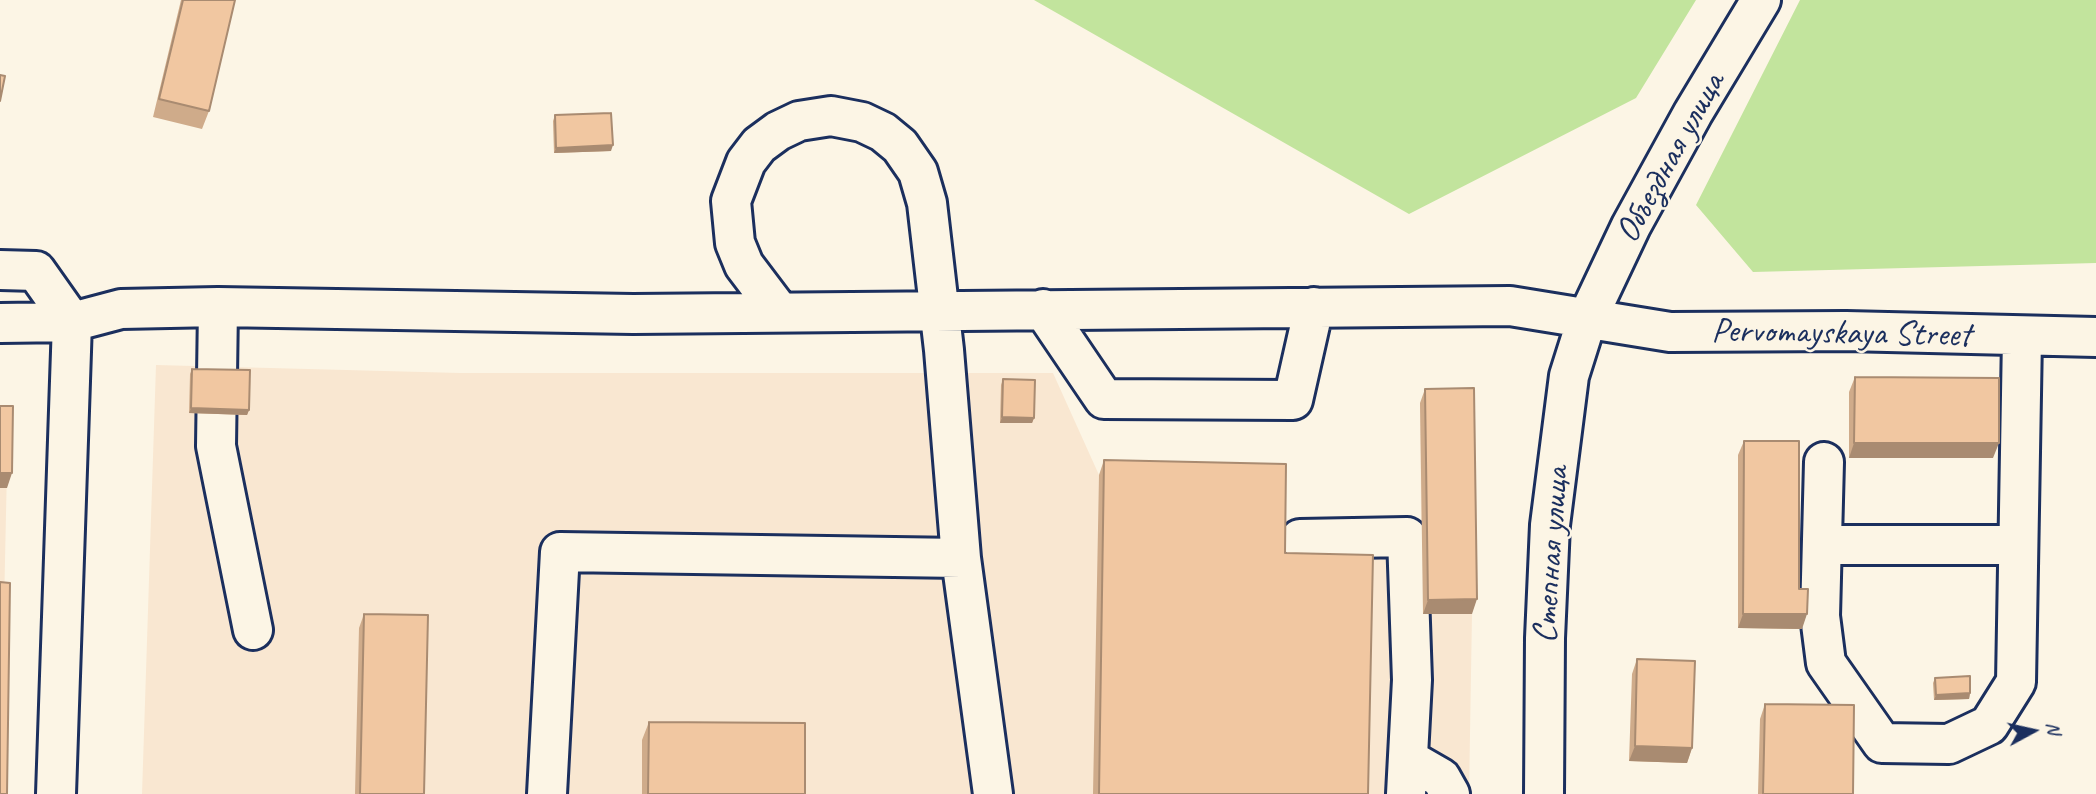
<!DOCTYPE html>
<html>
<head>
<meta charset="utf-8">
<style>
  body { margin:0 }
  #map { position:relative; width:2096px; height:794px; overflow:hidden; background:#fcf5e5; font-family:Caveat,sans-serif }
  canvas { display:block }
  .north { position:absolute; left:1998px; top:696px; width:70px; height:70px; -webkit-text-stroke:5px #fcf5e5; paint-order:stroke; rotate:82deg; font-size:19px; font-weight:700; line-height:28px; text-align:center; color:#1b2f5e }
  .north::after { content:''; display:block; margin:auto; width:24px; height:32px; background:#1b2f5e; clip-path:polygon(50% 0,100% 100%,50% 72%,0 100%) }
</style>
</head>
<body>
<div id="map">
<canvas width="2096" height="794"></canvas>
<div class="north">N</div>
</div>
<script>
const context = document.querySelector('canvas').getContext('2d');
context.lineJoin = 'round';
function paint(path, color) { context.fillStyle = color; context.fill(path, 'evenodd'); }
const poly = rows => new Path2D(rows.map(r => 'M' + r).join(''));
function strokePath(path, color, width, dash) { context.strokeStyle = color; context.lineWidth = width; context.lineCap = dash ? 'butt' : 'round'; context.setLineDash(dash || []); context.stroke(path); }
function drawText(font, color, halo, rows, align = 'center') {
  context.font = font + ' Caveat,sans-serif'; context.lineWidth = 5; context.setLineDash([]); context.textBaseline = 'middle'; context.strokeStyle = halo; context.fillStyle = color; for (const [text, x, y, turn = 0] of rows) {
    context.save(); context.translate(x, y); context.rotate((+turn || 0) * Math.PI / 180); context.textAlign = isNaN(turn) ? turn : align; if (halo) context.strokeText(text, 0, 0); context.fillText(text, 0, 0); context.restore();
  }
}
paint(poly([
  [156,365,460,373,1053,373,1099,475,1280,520,1421,521,1420,403,1469,403,1472,614,1469,794,142,794],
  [0,421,8,421,0,794]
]), '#f9e7d1');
paint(poly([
  [1034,0,1696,0,1636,98,1409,214],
  [1800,0,2096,0,2096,263,1753,272,1696,205]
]), '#c2e49d');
const minor = poly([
  [0,270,36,271,72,322,56,794],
  [218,307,216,446,253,630],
  [1043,309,1104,399,1293,400,1314,307],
  [778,310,744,265,735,243,731,201,746,162,759,145,778,131,799,121,831,116,862,122,883,132,900,146,918,172,927,203,944,350,961,558,993,794],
  [0,323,72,322,121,309,218,307,633,314,1510,306,1670,332,1846,331,2096,337],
  [1824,462,1820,616,1826,663,1882,743,1949,744,1989,725,2016,682,2022,337],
  [1300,539,1407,537,1412,680,1406,794],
  [1822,545,2018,545],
  [1408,759,1441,778,1450,794],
  [547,794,560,552,961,558],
  [1544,794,1545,638,1550,525,1569,376,1587,319,1631,226,1693,113,1761,0]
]);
strokePath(minor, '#1b2f5e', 44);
strokePath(minor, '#fcf5e5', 38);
paint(poly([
  [181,0,235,0,209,111,202,129,153,117],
  [555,115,611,151,554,153,553,121],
  [192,369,249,410,247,415,189,413,190,374],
  [1855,377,1993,458,1849,458,1849,392],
  [1003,379,1034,418,1032,423,1000,423,1001,385],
  [1425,389,1472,614,1423,614,1420,403],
  [1744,441,1799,589,1802,629,1738,628,1738,455],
  [1104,460,1285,553,1368,794,1093,794,1099,475],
  [364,614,424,794,355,794,359,628],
  [1637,659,1692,748,1687,763,1629,761,1632,674],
  [1935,678,1970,693,1969,699,1934,700,1933,683],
  [1765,704,1853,794,1758,794,1760,719],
  [649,722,805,794,642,794,642,740]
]), '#cfab8a');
paint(poly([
  [613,145,611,151,554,153,556,148],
  [191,408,249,410,247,415,189,413],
  [1002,417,1034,418,1032,423,1000,423],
  [1854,443,1999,443,1993,458,1849,458],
  [0,473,12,473,7,488,0,488],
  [1477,599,1472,614,1423,614,1428,600],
  [1743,614,1807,614,1802,629,1738,628],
  [1970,693,1969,699,1934,700,1936,695],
  [1635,746,1692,748,1687,763,1629,761]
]), '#a98b71');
const building = poly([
  [183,0,235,0,209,111,159,99,183,0],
  [0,75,5,76,0,101,0,75],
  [611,113,613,145,556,148,555,115,611,113],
  [192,369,250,370,249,410,191,408,192,369],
  [1855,377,1999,378,1999,443,1854,443,1855,377],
  [1003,379,1035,380,1034,418,1002,417,1003,379],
  [1474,388,1477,599,1428,600,1425,389,1474,388],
  [0,406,13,406,12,473,0,473,0,406],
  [1744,441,1799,441,1799,589,1808,589,1807,614,1743,614,1744,441],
  [1104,460,1286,464,1285,553,1373,555,1368,794,1099,794,1104,460],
  [0,582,10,583,7,794,0,794,0,582],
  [364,614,428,615,424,794,360,794,364,614],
  [1637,659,1695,661,1692,748,1635,746,1637,659],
  [1970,676,1970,693,1936,695,1935,678,1970,676],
  [1765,704,1854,705,1853,794,1763,794,1765,704],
  [649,722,805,723,805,794,648,794,649,722]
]);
paint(building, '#f1c7a1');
strokePath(building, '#a98b71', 2);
drawText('35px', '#1b2f5e', '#fcf5e5', [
  ["Объездная улица",1671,158,-61],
  ["Pervomayskaya Street",1841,334,1],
  ["Степная улица",1552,555,-86]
]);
</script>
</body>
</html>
